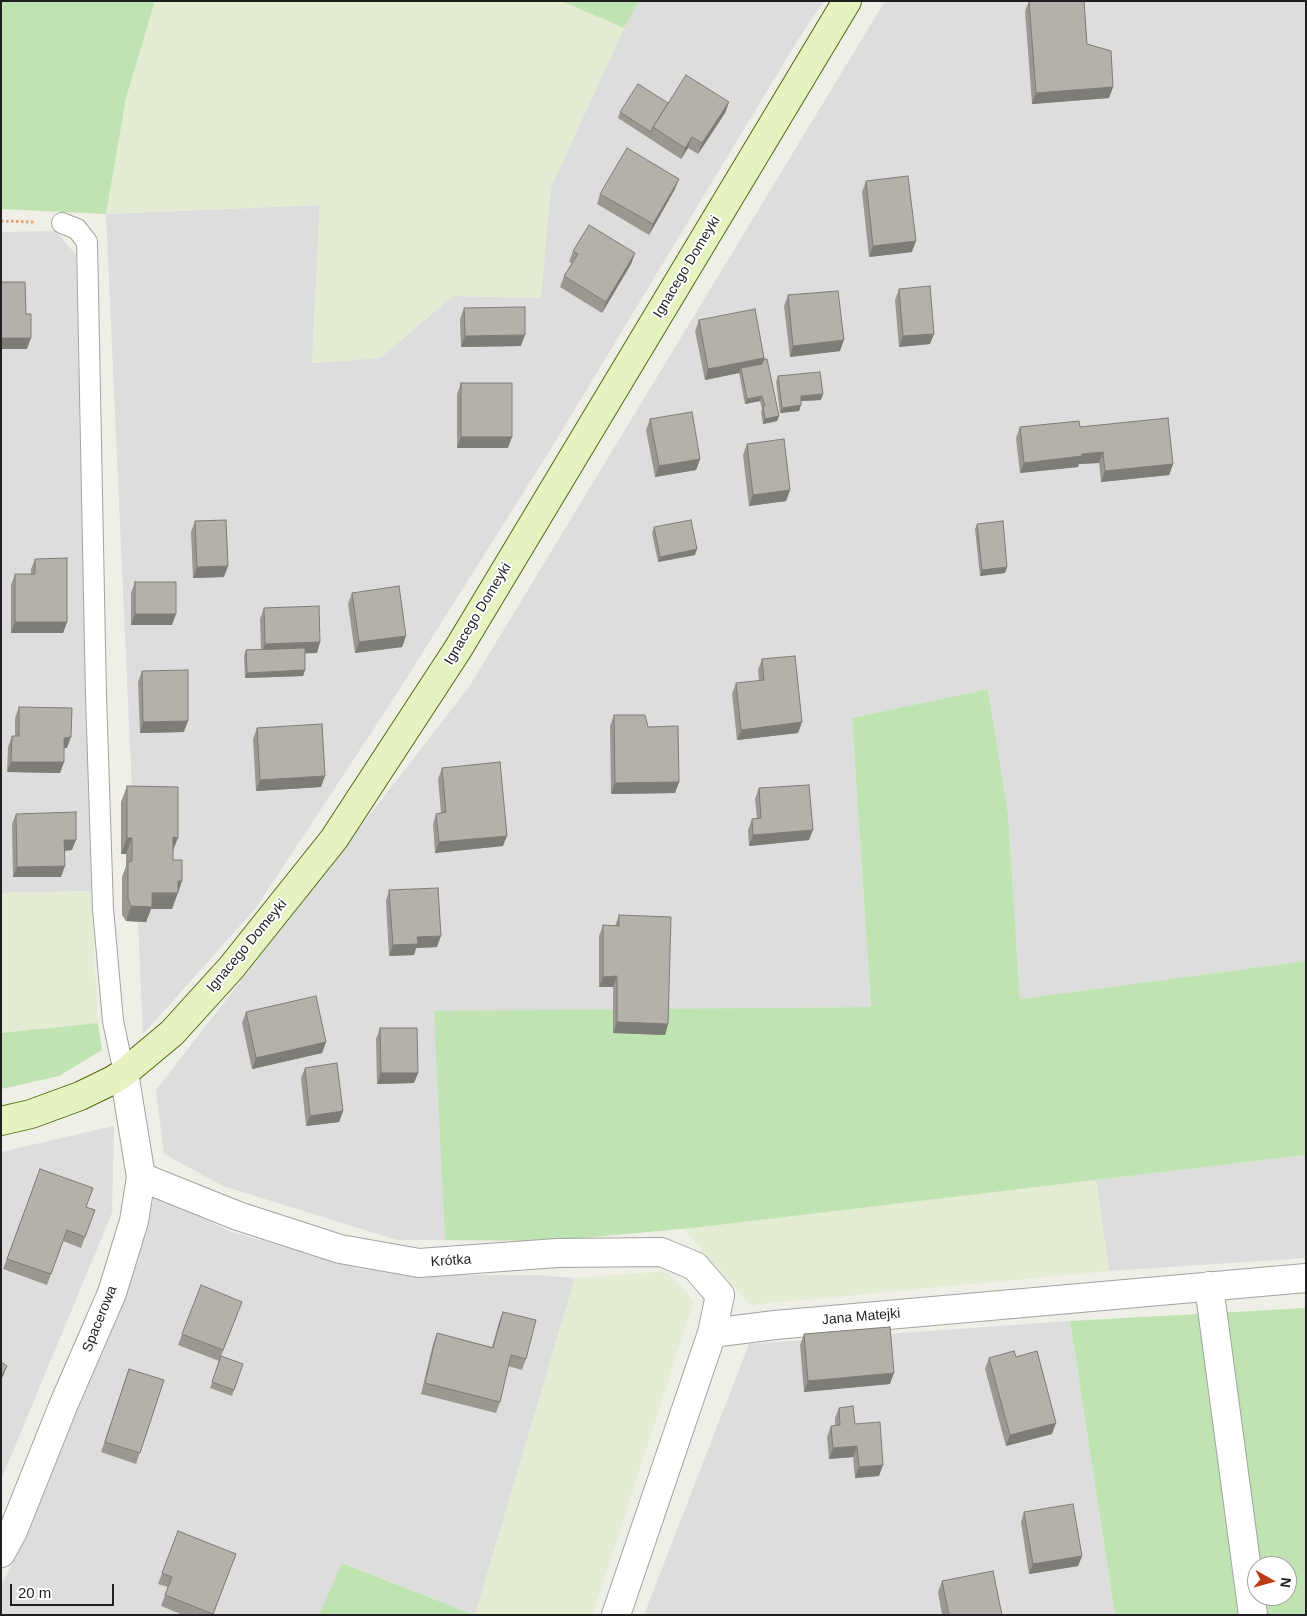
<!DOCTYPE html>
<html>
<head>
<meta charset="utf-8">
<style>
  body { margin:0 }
  #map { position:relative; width:1307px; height:1616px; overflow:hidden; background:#efeee7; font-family:Helvetica,sans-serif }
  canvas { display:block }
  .frame { position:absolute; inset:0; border:2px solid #1f1f1f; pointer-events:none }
  .north { position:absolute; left:1247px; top:1556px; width:50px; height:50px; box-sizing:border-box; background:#fff; border:1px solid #a5a5a5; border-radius:50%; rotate:97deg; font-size:14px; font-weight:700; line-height:20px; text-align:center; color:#1f1f1f }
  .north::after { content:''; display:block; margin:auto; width:18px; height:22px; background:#bb3c14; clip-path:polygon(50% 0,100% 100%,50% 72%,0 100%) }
  .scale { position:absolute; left:10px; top:1584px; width:104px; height:22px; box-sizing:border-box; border:2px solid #1f1f1f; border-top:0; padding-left:6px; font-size:15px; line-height:18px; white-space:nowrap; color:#1f1f1f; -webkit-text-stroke:4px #fff; paint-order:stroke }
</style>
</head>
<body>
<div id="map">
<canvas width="1307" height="1616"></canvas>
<div class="frame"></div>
<div class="north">N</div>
<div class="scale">20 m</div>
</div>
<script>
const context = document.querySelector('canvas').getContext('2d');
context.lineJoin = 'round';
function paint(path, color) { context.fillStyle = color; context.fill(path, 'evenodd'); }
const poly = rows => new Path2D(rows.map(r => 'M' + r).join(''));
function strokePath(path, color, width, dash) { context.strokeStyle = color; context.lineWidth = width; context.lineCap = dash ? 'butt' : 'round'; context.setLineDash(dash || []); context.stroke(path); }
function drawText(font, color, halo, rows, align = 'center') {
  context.font = font + ' Helvetica,sans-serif'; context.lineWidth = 4; context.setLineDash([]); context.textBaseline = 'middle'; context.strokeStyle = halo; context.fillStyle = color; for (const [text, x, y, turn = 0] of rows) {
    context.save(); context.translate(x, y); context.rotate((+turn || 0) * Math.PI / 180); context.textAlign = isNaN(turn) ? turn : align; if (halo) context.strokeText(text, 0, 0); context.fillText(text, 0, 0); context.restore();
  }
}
paint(poly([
  [639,1,824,1,799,38,552,447,394,698,256,908,143,1034,106,214,320,205,312,363,380,358,453,296,540,298,551,187,624,28],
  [885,1,1306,1,1306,961,1020,999,1008,814,988,689,852,718,871,1007,435,1012,445,1240,397,1240,223,1186,164,1154,156,1090,469,687],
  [56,231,76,255,91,891,1,893,1,232],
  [114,1126,112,1213,1,1480,1,1152],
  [1306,1155,1306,1258,1109,1271,1096,1180],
  [155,1194,229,1231,362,1269,430,1275,534,1275,575,1278,475,1615,343,1563,319,1615,1,1615,1,1585,16,1557,64,1442,121,1310],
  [1070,1321,1115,1615,644,1615,749,1344]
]), '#ddd');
paint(poly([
  [155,1,561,1,624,28,551,187,541,298,453,296,380,358,312,363,320,205,106,214,126,98],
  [91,891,98,1023,1,1033,1,893],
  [1096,1180,1109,1271,750,1305,682,1228],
  [666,1271,694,1301,593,1615,475,1615,575,1278]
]), '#e4ecd4');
paint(poly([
  [1,1,155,1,126,98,106,214,1,209],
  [561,1,639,1,624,28],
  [988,689,1008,814,1020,999,1306,961,1306,1155,692,1228,549,1241,445,1240,434,1011,871,1007,852,718],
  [98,1023,102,1050,59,1076,1,1089,1,1033],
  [1306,1308,1306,1615,1115,1615,1070,1321],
  [1257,1566,1287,1566,1287,1596,1257,1596],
  [342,1563,475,1615,319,1615]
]), '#bfe4b2');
const lane = poly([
  [62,223,77,229,87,242,96,696,103,909,113,1021,124,1073]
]);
const street = poly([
  [141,1177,238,1216,340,1249,419,1263,557,1253,661,1252,695,1266,720,1295,712,1333],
  [1209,1286,1253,1615],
  [1,1553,13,1531,63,1406,112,1293,134,1221,141,1177,124,1073],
  [616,1615,712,1333,775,1325,1306,1278]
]);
const secondary = poly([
  [1,1121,31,1114,80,1096,113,1080,124,1073,172,1033,231,968,334,839,458,649,847,1]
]);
strokePath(lane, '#a3a3a3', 22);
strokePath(street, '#a3a3a3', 30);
strokePath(secondary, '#4d6d10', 30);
strokePath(poly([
  [1,221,36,222]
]), '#eca17b', 3, [2.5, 2.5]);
strokePath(lane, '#fff', 20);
strokePath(street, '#fff', 28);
strokePath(secondary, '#e5f3c0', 28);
paint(poly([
  [1029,1,1084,1,1087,44,1113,87,1109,98,1032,104,1025,11],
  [729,102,725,113,698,154,688,148,681,159,618,118,620,112,668,103],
  [866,181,912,252,869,257,862,192],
  [675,189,649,235,597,204,600,194],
  [573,251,635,253,631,264,602,313,560,287,564,276,572,263,569,262],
  [899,289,930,344,899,347,895,300],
  [788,295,840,351,790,357,784,306],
  [464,308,521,346,461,347,460,319],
  [699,320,764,358,779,416,777,421,763,424,761,412,762,409,760,401,745,404,739,373,705,380,695,331],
  [778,376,821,400,801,401,799,411,780,413,776,382],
  [461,383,508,448,457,448,457,394],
  [650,419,700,459,696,470,655,477,646,430],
  [1020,427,1080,427,1173,464,1169,475,1101,482,1099,463,1079,464,1078,467,1020,473,1016,438],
  [747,444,790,490,786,501,749,506,743,455],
  [195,521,224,577,193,578,191,532],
  [977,524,1007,567,1005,573,980,576,975,529],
  [654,527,695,555,658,562,652,533],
  [35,559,67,622,63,633,11,633,11,585,15,574,31,574,31,569],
  [135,582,172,625,131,625,131,593],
  [352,593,406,636,402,647,355,653,348,604],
  [264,608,320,642,317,653,305,653,305,670,303,676,245,678,244,656,246,650,261,650,260,619],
  [762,659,802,722,798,733,737,740,732,694,736,683,759,681,758,670],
  [142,671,184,732,140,733,138,682],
  [19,707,67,748,64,748,64,762,60,773,7,772,8,747,12,736,15,736,15,718],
  [614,715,648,727,679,782,675,793,611,794,610,726],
  [257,728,321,787,256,791,253,739],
  [442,768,503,846,435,853,433,824,436,814,441,813,438,779],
  [127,786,173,851,173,860,182,881,172,909,151,909,146,922,126,921,122,915,122,877,126,866,126,854,121,854,121,802],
  [759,788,809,840,749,846,748,830,752,819,757,819,755,799],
  [16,814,72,850,64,851,61,877,13,877,12,824],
  [389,890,437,947,416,948,414,955,389,956,386,901],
  [619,915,668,1024,665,1035,613,1033,613,987,599,987,599,936,603,925,615,926],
  [246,1012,326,1042,322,1053,252,1069,242,1023],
  [380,1028,418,1073,414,1083,377,1084,376,1039],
  [305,1068,343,1111,339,1122,306,1126,301,1078],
  [40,1169,86,1207,95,1210,81,1248,63,1241,47,1285,3,1269],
  [503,1312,526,1359,522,1370,508,1366,500,1402,496,1413,421,1394,433,1344,437,1333,492,1347,499,1322],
  [238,1313,221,1356,243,1364,232,1396,210,1388,219,1361,178,1345,182,1334],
  [804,1334,890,1384,804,1392,800,1345],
  [1016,1357,1052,1434,1006,1446,985,1369,989,1358],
  [129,1369,164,1380,136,1464,101,1452],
  [839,1408,855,1424,879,1476,855,1478,853,1457,829,1459,827,1437,831,1426,835,1426,835,1418],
  [1024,1512,1082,1556,1078,1566,1029,1574,1021,1522],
  [178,1531,236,1554,213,1615,183,1615,161,1606,168,1587,158,1584],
  [942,1581,1002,1615,942,1615,938,1592]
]), '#9b9892');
paint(poly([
  [1113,87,1109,98,1032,104,1036,93],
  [729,102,725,113,698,154,702,143],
  [692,137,688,148,681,159,685,148],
  [679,179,675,189,649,235,653,224],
  [916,241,912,252,869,257,873,246],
  [635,253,631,264,602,313,606,302],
  [934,334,930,344,899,347,903,336],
  [525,335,521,346,461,347,465,336],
  [1,338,31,338,27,349,1,349],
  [844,340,840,351,790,357,793,346],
  [764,358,760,369,741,368,739,373,705,380,708,369],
  [823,394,821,400,799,401,801,396],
  [762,396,760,401,745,404,747,399],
  [801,405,799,411,780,413,782,408],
  [779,416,777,421,763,424,765,419],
  [461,437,512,437,508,448,457,448],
  [1103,452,1099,463,1079,464,1078,467,1020,473,1024,463,1082,454],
  [700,459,696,470,655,477,659,466],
  [1173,464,1169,475,1101,482,1105,471],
  [790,490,786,501,749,506,753,495],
  [697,549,695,555,658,562,660,557],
  [228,566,224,577,193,578,197,567],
  [1007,567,1005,573,980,576,982,570],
  [135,614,176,614,172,625,131,625],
  [15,622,67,622,63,633,11,633],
  [406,636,402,647,355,653,359,642],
  [320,642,317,653,261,655,265,644],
  [305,670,303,676,245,678,247,673],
  [188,721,184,732,140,733,143,722],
  [802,722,798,733,737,740,741,730],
  [71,737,67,748,60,748,64,738],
  [11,762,64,762,60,773,7,772],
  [325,776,321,787,256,791,260,780],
  [679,782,675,793,611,794,615,783],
  [813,830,809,840,749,846,753,835],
  [507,836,503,846,435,853,439,842],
  [173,837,178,838,172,853],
  [127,838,132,838,126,854,121,854],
  [64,840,76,840,72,850,60,851],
  [65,866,61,877,13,877,17,867],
  [178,881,182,881,172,909,151,909,146,922,126,921,131,906,152,893],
  [441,936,437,947,416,948,414,955,389,956,393,945,417,937],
  [617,976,613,987,599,987,603,977],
  [617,1022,668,1024,665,1035,613,1033],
  [326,1042,322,1053,252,1069,256,1058],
  [381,1073,418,1073,414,1083,377,1084],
  [343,1111,339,1122,306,1126,310,1116],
  [7,1366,3,1376,1,1380,1,1377],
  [894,1373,890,1384,804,1392,808,1381],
  [1056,1423,1052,1434,1006,1446,1010,1435],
  [857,1446,853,1457,829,1459,833,1448],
  [883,1465,879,1476,855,1478,859,1467],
  [1082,1556,1078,1566,1029,1574,1033,1564]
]), '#7e7c77');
const building = poly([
  [1029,1,1084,1,1087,44,1111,51,1113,87,1036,93,1029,1],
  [686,75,729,102,702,143,692,137,685,148,653,127,686,75],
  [638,84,668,103,653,127,651,132,620,112,638,84],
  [627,148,679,179,653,224,600,194,627,148],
  [908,176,916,241,873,246,866,181,908,176],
  [589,225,635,253,606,302,564,276,578,254,573,251,589,225],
  [1,282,25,282,26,314,31,314,31,338,1,338,1,282],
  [930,286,934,334,903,336,899,289,930,286],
  [838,291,844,340,793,346,788,295,838,291],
  [525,307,525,335,465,336,464,308,525,307],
  [755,309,764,358,708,369,699,320,755,309],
  [764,359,767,359,779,416,765,419,763,407,765,406,762,396,747,399,741,368,762,364,764,359],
  [820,372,823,394,801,396,801,405,782,408,778,376,820,372],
  [461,383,512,383,512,437,461,437,461,383],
  [692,412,700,459,659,466,650,419,692,412],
  [1168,418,1173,464,1105,471,1103,452,1082,454,1082,456,1024,463,1020,427,1079,421,1080,427,1168,418],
  [784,439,790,490,753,495,747,444,784,439],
  [226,520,228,566,197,567,195,521,226,520],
  [691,520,697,549,660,557,654,527,691,520],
  [1003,521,1007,567,982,570,977,524,1003,521],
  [67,558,67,622,15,622,15,574,35,574,35,559,67,558],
  [135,582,176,582,176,614,135,614,135,582],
  [399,586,406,636,359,642,352,593,399,586],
  [319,606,320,642,265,644,264,608,319,606],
  [305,648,305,670,247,673,246,650,305,648],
  [795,656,802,722,741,730,736,683,764,680,762,659,795,656],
  [188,670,188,721,143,722,142,671,188,670],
  [19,707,72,708,71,737,64,738,64,762,11,762,12,736,19,736,19,707],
  [614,715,645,715,648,727,678,726,679,782,615,783,614,715],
  [322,724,325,776,260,780,257,728,322,724],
  [500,762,507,836,439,842,436,814,446,812,442,768,500,762],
  [809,785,813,830,753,835,752,819,761,818,759,788,809,785],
  [127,786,178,787,178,838,173,837,173,860,182,860,182,881,178,881,178,893,152,893,152,907,131,906,128,899,128,862,132,861,132,838,127,838,127,786],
  [76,812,76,840,64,840,65,866,17,867,16,814,76,812],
  [438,888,441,936,417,937,418,944,393,945,389,890,438,888],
  [619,915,671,917,668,1024,617,1022,617,976,603,977,603,925,619,926,619,915],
  [316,996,326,1042,256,1058,246,1012,316,996],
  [380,1028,417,1028,418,1073,381,1073,380,1028],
  [337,1063,343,1111,310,1116,305,1068,337,1063],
  [40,1169,93,1188,86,1207,95,1210,85,1237,67,1230,51,1274,7,1259,40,1169],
  [201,1285,242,1302,223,1350,182,1334,201,1285],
  [503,1312,536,1320,526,1359,511,1355,500,1402,425,1383,437,1333,493,1348,503,1312],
  [890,1327,894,1373,808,1381,804,1334,890,1327],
  [1014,1351,1016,1357,1037,1351,1056,1423,1010,1435,989,1358,1014,1351],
  [221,1356,243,1364,234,1390,212,1382,221,1356],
  [1,1362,7,1366,1,1377,1,1362],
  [129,1369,164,1380,140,1453,105,1442,129,1369],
  [853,1406,855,1424,880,1422,883,1465,859,1467,857,1446,833,1448,831,1426,840,1425,839,1408,853,1406],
  [1073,1504,1082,1556,1033,1564,1024,1512,1073,1504],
  [178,1531,236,1554,213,1614,165,1595,172,1577,162,1573,178,1531],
  [993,1571,1002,1615,949,1615,942,1581,993,1571]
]);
paint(building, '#b4b1aa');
strokePath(building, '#7e7c77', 1);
drawText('14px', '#1f1f1f', '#fff', [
  ["Ignacego Domeyki",687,267,-59],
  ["Ignacego Domeyki",478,614,-59],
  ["Ignacego Domeyki",247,946,-50],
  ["Krótka",451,1261,-4],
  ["Jana Matejki",861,1317,-5],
  ["Spacerowa",100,1319,-68]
]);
</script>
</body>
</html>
